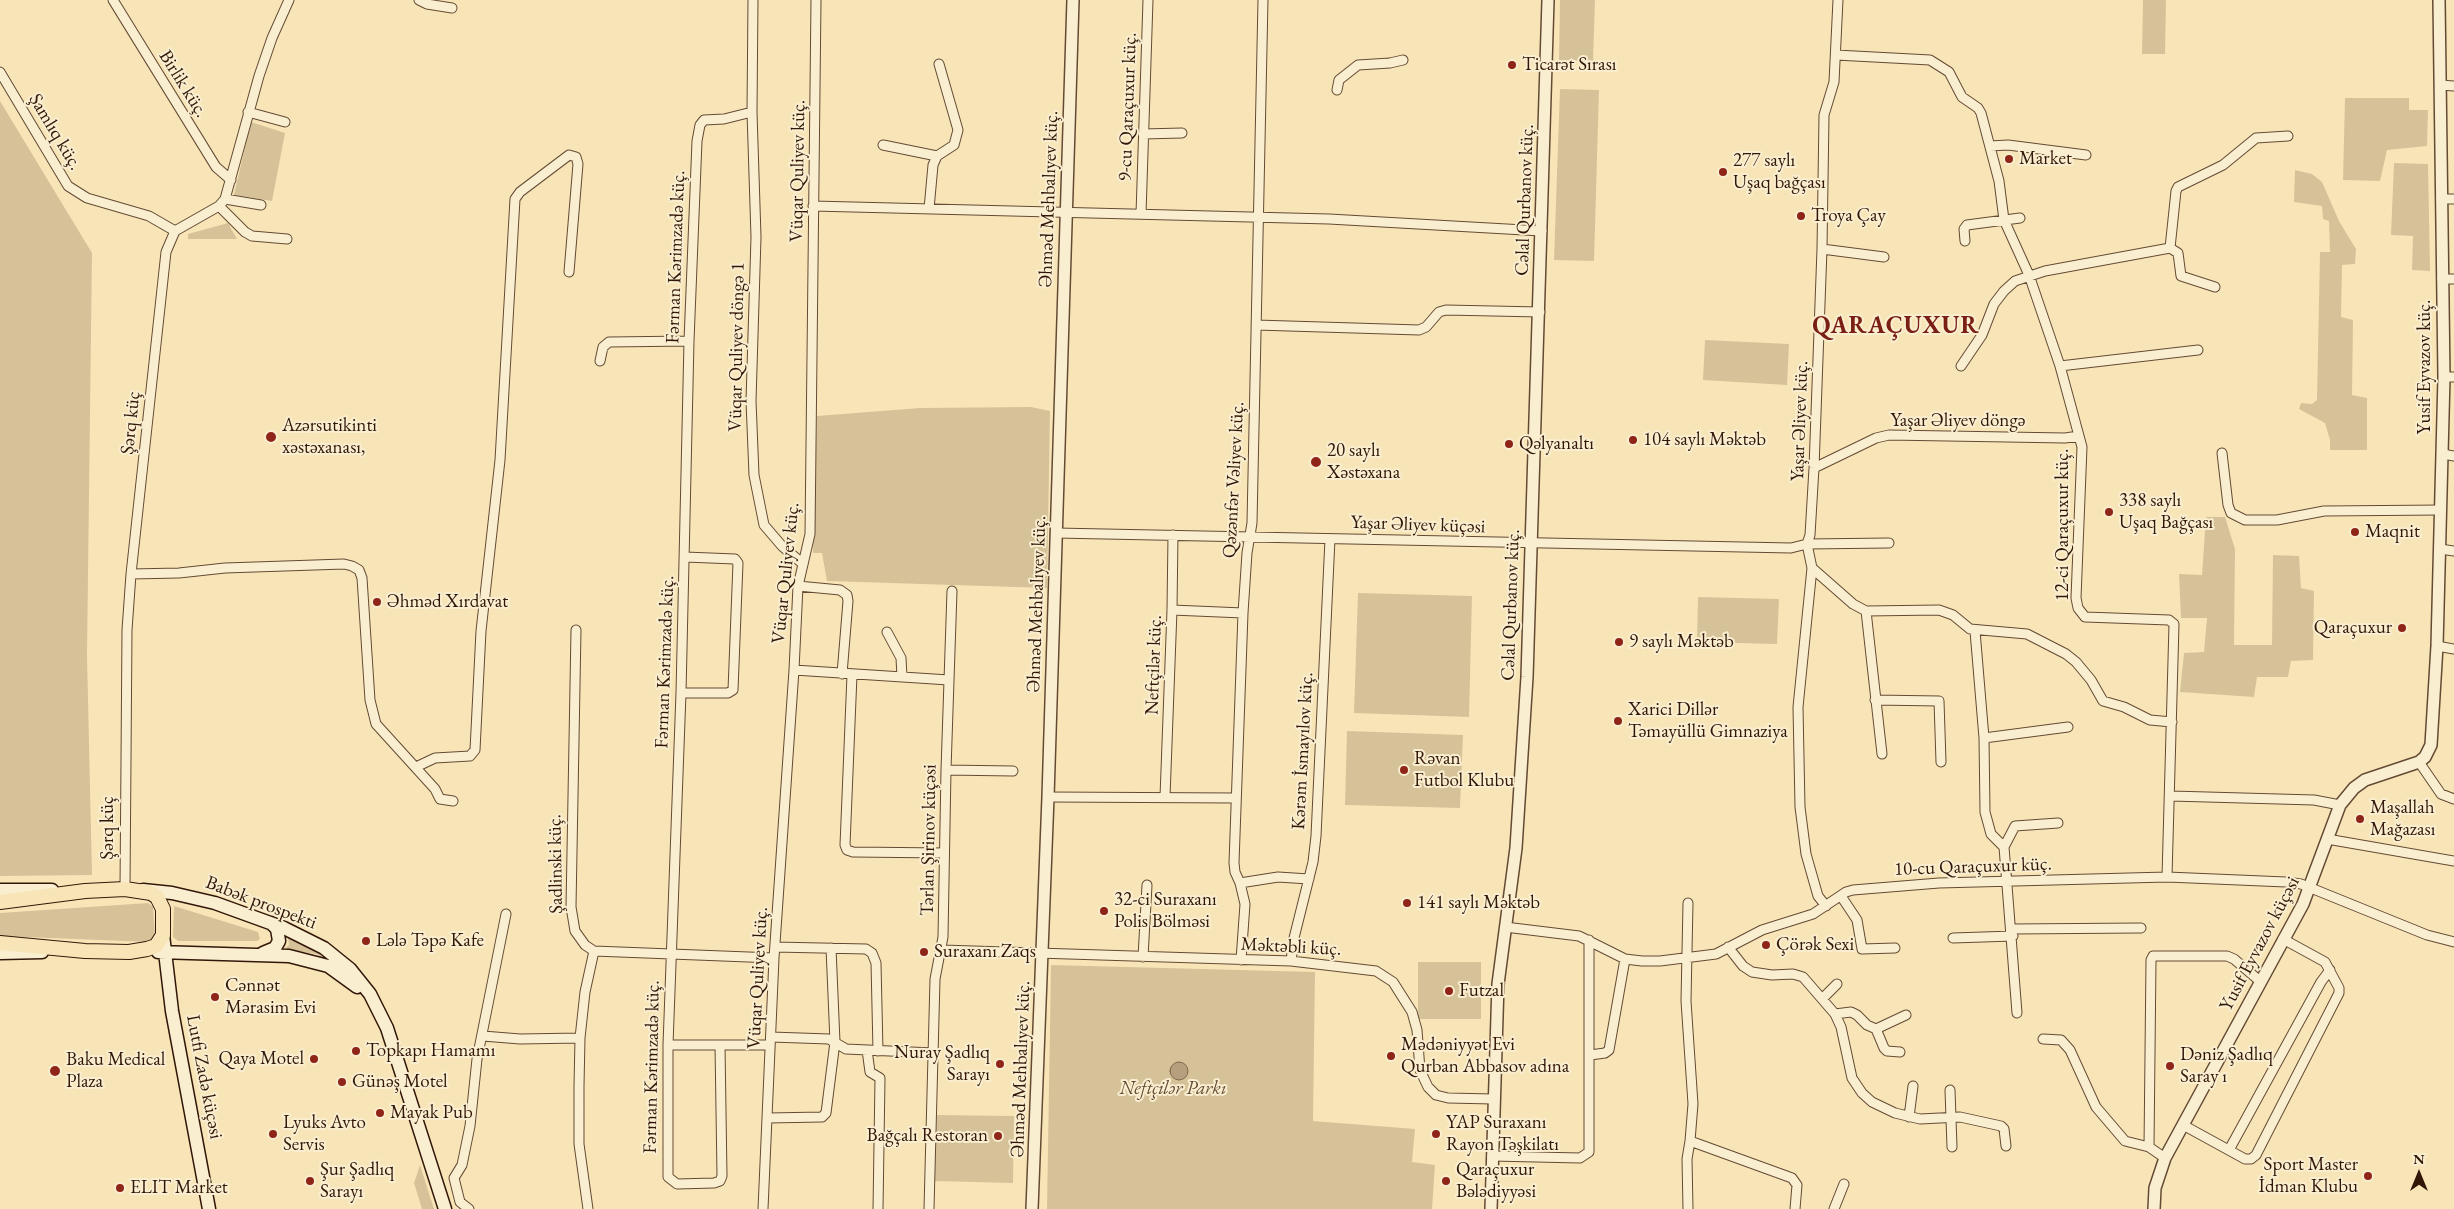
<!DOCTYPE html>
<html>
<head>
<meta charset="utf-8">
<style>
  body { margin:0 }
  #map { position:relative; width:2454px; height:1209px; overflow:hidden; background:#f8e5b7; font-family:"EB Garamond",serif }
  canvas { display:block }
  .north { position:absolute; left:2394px; top:1149px; width:50px; height:50px; -webkit-text-stroke:4px #faeed0; paint-order:stroke; rotate:0deg; font-size:14px; font-weight:700; line-height:20px; text-align:center; color:#321709 }
  .north::after { content:''; display:block; margin:auto; width:18px; height:22px; background:#321709; clip-path:polygon(50% 0,100% 100%,50% 72%,0 100%) }
</style>
</head>
<body>
<div id="map">
<canvas width="2454" height="1209"></canvas>
<div class="north">N</div>
</div>
<script>
const context = document.querySelector('canvas').getContext('2d');
context.lineJoin = 'round';
function paint(path, color) { context.fillStyle = color; context.fill(path, 'evenodd'); }
const poly = rows => new Path2D(rows.map(r => 'M' + r).join(''));
function strokePath(path, color, width, dash) { context.strokeStyle = color; context.lineWidth = width; context.lineCap = dash ? 'butt' : 'round'; context.setLineDash(dash || []); context.stroke(path); }
function drawText(font, color, halo, rows, align = 'center') {
  context.font = font + ' "EB Garamond",serif'; context.lineWidth = 4; context.setLineDash([]); context.textBaseline = 'middle'; context.strokeStyle = halo; context.fillStyle = color; for (const [text, x, y, turn = 0] of rows) {
    context.save(); context.translate(x, y); context.rotate((+turn || 0) * Math.PI / 180); context.textAlign = isNaN(turn) ? turn : align; if (halo) context.strokeText(text, 0, 0); context.fillText(text, 0, 0); context.restore();
  }
}
paint(poly([
  [1560,0,1595,0,1593,61,1559,60],
  [2143,0,2166,0,2165,54,2142,54],
  [1560,89,1599,90,1594,261,1554,260],
  [2345,98,2409,98,2409,110,2428,110,2427,146,2387,150,2380,181,2343,180],
  [0,101,92,253,87,655,92,875,0,876],
  [251,122,285,133,272,201,234,195],
  [2394,163,2428,164,2430,271,2412,270,2413,236,2391,235],
  [2295,170,2312,174,2322,182,2339,221,2356,249,2355,264,2342,265,2341,317,2353,320,2352,395,2367,398,2367,450,2330,450,2330,440,2325,423,2299,409,2301,403,2312,404,2317,400,2320,252,2330,252,2329,221,2323,219,2322,206,2294,202],
  [228,223,237,239,188,239,188,234],
  [1705,340,1789,344,1787,385,1703,380],
  [1031,407,1050,411,1047,588,827,581,822,553,813,553,817,416,920,408],
  [2206,517,2225,517,2235,549,2234,645,2272,645,2273,555,2299,556,2301,588,2314,591,2313,660,2291,661,2288,677,2257,677,2254,697,2180,692,2184,653,2204,652,2207,618,2181,618,2179,574,2202,575],
  [1358,593,1472,596,1469,717,1354,713],
  [1698,597,1779,599,1777,644,1697,642],
  [1347,731,1463,735,1460,808,1345,805],
  [148,903,153,907,155,936,149,942,0,936,0,913],
  [174,906,258,932,260,939,257,941,178,941,173,937],
  [288,937,312,948,341,968,316,954,284,949,289,945],
  [1418,962,1481,962,1481,1019,1418,1019],
  [1051,965,1315,972,1313,1121,1415,1129,1412,1162,1435,1165,1432,1209,1047,1209],
  [937,1115,1014,1116,1013,1183,934,1181],
  [420,1165,434,1209,422,1209,414,1183]
]), '#d6c299');
const water = poly([
  '1170 1071a9 9 0 1 1 18 0a9 9 0 1 1-18 0Z'
]);
paint(water, '#b59f7c');
strokePath(water, '#81694e', 1);
const minor = poly([
  [113,0,216,167,231,180],
  [419,0,427,4,452,8],
  [753,0,752,112,756,237,751,401,754,475,764,525,782,546,803,564],
  [1836,55,1930,60,1949,72,1962,97,1978,108,1981,113,1999,181,2004,220,2029,275,2060,366,2082,447,2076,598,2078,608,2085,617,2169,620,2174,624,2167,877],
  [0,72,68,186,87,198,149,216,175,231],
  [2440,85,2454,86],
  [1337,90,1339,80,1358,65,1390,63,1403,60],
  [248,112,285,122],
  [1143,134,1182,133],
  [883,145,937,156],
  [1990,146,2008,145,2086,155],
  [225,199,261,205],
  [2441,199,2454,199],
  [219,206,245,232,252,236,287,239],
  [813,206,1329,219,1542,231],
  [929,209,933,165,937,156,954,145,958,130,939,64],
  [1141,214,1148,0],
  [1965,241,1964,229,1967,225,2020,218],
  [2170,248,2178,253,2181,276,2215,287],
  [1822,249,1884,257],
  [2442,279,2454,279],
  [1256,325,1419,330,1426,327,1439,312,1446,310,1540,312],
  [600,361,603,347,609,342,689,341],
  [1961,366,1982,335,1994,304,2004,291,2015,281,2045,271,2170,248,2176,191,2178,187,2223,165,2256,138,2288,136],
  [2060,366,2198,350],
  [2444,377,2454,377],
  [2222,453,2228,505,2231,513,2245,520,2277,520,2324,511,2441,510],
  [2443,454,2454,456],
  [1814,468,1876,438,1889,435,2065,438,2079,436],
  [1056,533,1791,548,1807,544,1889,543],
  [1807,544,1810,535,1814,468,1822,249,1824,115,1834,82,1838,0],
  [1807,544,1812,568,1798,707,1800,807,1806,854,1818,896,1826,906],
  [2440,549,2454,551],
  [1812,568,1853,604,1866,611,1939,610,1953,615,1970,629,2027,634,2066,654,2076,662,2091,680,2103,701,2124,707,2150,720,2172,722],
  [131,574,179,573,225,568,344,564,352,566,359,570,362,578,370,700,376,724,435,789,440,799,453,801],
  [798,586,840,590,847,595,848,601,842,674],
  [1172,610,1243,613],
  [1866,611,1882,754],
  [576,630,571,907,575,931,585,945,594,951,585,992,580,1038,579,1086,579,1144,588,1209],
  [1975,631,1984,738,1985,812,1991,834,2004,847,2017,1013],
  [887,632,901,658,902,677],
  [2437,646,2454,649],
  [794,670,949,680],
  [852,675,845,845,847,850,853,852,944,853],
  [681,693,728,693,733,690,738,563,735,559,685,557],
  [1875,700,1939,701,1941,762],
  [1984,738,2068,727],
  [2419,762,2441,794,2454,799],
  [416,767,435,758,470,756,475,750,481,631,500,460,515,199,520,192,569,155,576,157,578,164,569,272],
  [946,770,1013,771],
  [2171,796,2314,800,2340,805],
  [1048,797,1236,798],
  [1165,797,1172,610,1173,535],
  [2327,839,2454,861],
  [2004,847,2015,826,2058,823],
  [1240,883,1278,877,1309,879],
  [125,889,127,630,131,574,166,252,175,231,219,206,225,199,259,76,272,38,289,0],
  [1841,896,1857,920,1862,949,1895,948],
  [1688,903,1686,1001,1693,1104,1690,1141,1792,1178,1797,1185,1795,1209],
  [1505,927,1579,936,1625,959,1642,961,1660,961,1716,954,1762,930,1813,914,1846,892,1853,890,1939,883,2167,877,2286,882,2301,884,2427,935,2454,942],
  [2012,929,2141,928],
  [1953,938,2013,936],
  [775,947,866,949,872,953,876,963,878,1051],
  [1728,947,1743,966,1752,972,1772,975,1793,974,1803,977,1835,1014,1841,1027,1852,1078,1862,1093,1872,1102,1895,1113,1920,1119,1960,1117,2001,1126,2004,1129,2006,1146],
  [942,950,1291,961,1376,971,1393,982,1412,1012,1417,1030,1420,1070,1428,1087,1436,1095,1448,1098,1493,1099],
  [594,951,774,958],
  [1143,957,1147,885],
  [1241,960,1245,904,1240,883,1235,872,1234,863,1243,613,1247,553,1252,523,1263,0],
  [1291,961,1294,938,1313,862,1316,836,1330,539],
  [1822,999,1837,984],
  [1835,1014,1851,1012,1857,1015,1867,1025,1876,1029,1884,1048,1887,1051,1900,1052],
  [1876,1029,1906,1015],
  [483,1036,520,1039,580,1038],
  [771,1037,829,1039,846,1049,933,1053],
  [2043,1039,2061,1040,2070,1050,2096,1107,2125,1141,2149,1147,2165,1158],
  [668,1045,770,1045],
  [720,1045,722,1176,720,1181,714,1183,677,1184,668,1177,668,1045,681,693,689,341,697,141,700,125,704,120,724,119,752,112],
  [867,1050,870,1072,880,1078,878,1209],
  [1590,1055,1605,1053,1609,1050,1625,959],
  [1950,1090,1952,1147],
  [1909,1117,1913,1086],
  [768,1118,822,1117,826,1113,835,1042,831,948],
  [2183,1125,2245,1159,2251,1159,2256,1155,2339,993,2339,988,2325,962,2283,939],
  [2149,1147,2151,960,2153,956,2227,956,2234,959,2261,982],
  [2229,1150,2321,982,2330,970],
  [1492,1156,1580,1158,1589,1152,1589,940],
  [469,1209,460,1202,454,1178,462,1165,470,1126,477,1059,506,914],
  [763,1209,774,958,794,670,798,586,810,534,816,0],
  [929,1209,935,979,943,937,946,770,952,591],
  [1688,1209,1687,1159,1690,1141],
  [1834,1209,1844,1184]
]);
const tertiary = poly([
  [1032,1209,1048,797,1073,0],
  [1491,1209,1498,984,1516,848,1527,677,1548,0],
  [2154,1209,2155,1188,2165,1158,2303,904,2340,805,2354,788,2365,780,2419,762,2425,757,2431,745,2437,646,2444,377,2439,0]
]);
const secondary = poly([
  [0,890,52,890],
  [143,890,172,893,215,903,284,928,324,948,350,969,370,994,387,1028,445,1209],
  [163,935,172,1011,209,1209],
  [158,952,289,956,328,966,357,987],
  [0,953,42,952],
  [263,953,275,948,279,941,277,929,271,923]
]);
const primary = poly([
  [0,902,85,891,125,889,151,893,157,897,163,909,163,935,156,946,147,949,129,952,85,951,0,943]
]);
strokePath(minor, '#644a34', 11);
strokePath(tertiary, '#644a34', 14);
strokePath(secondary, '#321709', 15);
strokePath(primary, '#321709', 16);
strokePath(minor, '#faeed0', 9);
strokePath(tertiary, '#faeed0', 11);
strokePath(secondary, '#faeed0', 12);
strokePath(primary, '#f8e5b7', 14);
for (const [x, y, r, color] of [
  [1512,65,5,"#8f2418"],
  [2009,159,5,"#8f2418"],
  [1723,172,5,"#8f2418"],
  [1801,216,5,"#8f2418"],
  [271,437,6,"#8f2418"],
  [1633,440,5,"#8f2418"],
  [1509,444,5,"#8f2418"],
  [1316,462,6,"#8f2418"],
  [2109,512,5,"#8f2418"],
  [2355,532,5,"#8f2418"],
  [377,602,5,"#8f2418"],
  [2402,628,5,"#8f2418"],
  [1619,642,5,"#8f2418"],
  [1618,721,5,"#8f2418"],
  [1404,770,5,"#8f2418"],
  [2360,819,5,"#8f2418"],
  [1407,903,5,"#8f2418"],
  [1104,911,5,"#8f2418"],
  [366,941,5,"#8f2418"],
  [1766,945,5,"#8f2418"],
  [924,952,5,"#8f2418"],
  [1449,991,5,"#8f2418"],
  [215,997,5,"#8f2418"],
  [356,1051,5,"#8f2418"],
  [1391,1056,5,"#8f2418"],
  [314,1059,5,"#8f2418"],
  [1000,1064,5,"#8f2418"],
  [2170,1066,5,"#8f2418"],
  [55,1071,6,"#8f2418"],
  [342,1082,5,"#8f2418"],
  [380,1113,5,"#8f2418"],
  [273,1134,5,"#8f2418"],
  [1436,1134,5,"#8f2418"],
  [998,1136,5,"#8f2418"],
  [2368,1176,5,"#8f2418"],
  [310,1181,5,"#8f2418"],
  [1446,1181,5,"#8f2418"],
  [120,1188,5,"#8f2418"]
]) { const dot = new Path2D(); dot.arc(x, y, r, 0, 2 * Math.PI); context.fillStyle = color; context.fill(dot); strokePath(dot, '#faeed0', 2); }
drawText('19px', '#321709', '#faeed0', [
  ["Ticarət Sırası",1522,65],
  ["Market",2019,159],
  ["277 saylı",1733,161],
  ["Uşaq bağçası",1733,183],
  ["Troya Çay",1811,216],
  ["Azərsutikinti",282,426],
  ["xəstəxanası,",282,448],
  ["104 saylı Məktəb",1643,440],
  ["Qəlyanaltı",1519,444],
  ["20 saylı",1327,451],
  ["Xəstəxana",1327,473],
  ["338 saylı",2119,501],
  ["Uşaq Bağçası",2119,523],
  ["Maqnit",2365,532],
  ["Əhməd Xırdavat",387,602],
  ["Qaraçuxur",2392,628,"right"],
  ["9 saylı Məktəb",1629,642],
  ["Xarici Dillər",1628,710],
  ["Təmayüllü Gimnaziya",1628,732],
  ["Rəvan",1414,759],
  ["Futbol Klubu",1414,781],
  ["Maşallah",2370,808],
  ["Mağazası",2370,830],
  ["32-ci Suraxanı",1114,900],
  ["Polis Bölməsi",1114,922],
  ["141 saylı Məktəb",1417,903],
  ["Lələ Təpə Kafe",376,941],
  ["Çörək Sexi",1776,945],
  ["Suraxanı Zaqs",934,952],
  ["Cənnət",225,986],
  ["Mərasim Evi",225,1008],
  ["Futzal",1459,991],
  ["Mədəniyyət Evi",1401,1045],
  ["Qurban Abbasov adına",1401,1067],
  ["Topkapı Hamamı",366,1051],
  ["Nuray Şadlıq",990,1053,"right"],
  ["Sarayı",990,1075,"right"],
  ["Dəniz Şadlıq",2180,1055],
  ["Saray ı",2180,1077],
  ["Qaya Motel",304,1059,"right"],
  ["Baku Medical",66,1060],
  ["Plaza",66,1082],
  ["Günəş Motel",352,1082],
  ["Mayak Pub",390,1113],
  ["Lyuks Avto",283,1123],
  ["Servis",283,1145],
  ["YAP Suraxanı",1446,1123],
  ["Rayon Təşkilatı",1446,1145],
  ["Bağçalı Restoran",988,1136,"right"],
  ["Sport Master",2358,1165,"right"],
  ["İdman Klubu",2358,1187,"right"],
  ["Şur Şadlıq",320,1170],
  ["Sarayı",320,1192],
  ["Qaraçuxur",1456,1170],
  ["Bələdiyyəsi",1456,1192],
  ["ELIT Market",130,1188]
], 'left');
drawText('19px', '#321709', '#faeed0', [
  ["Birlik küç.",183,84,58],
  ["9-cu Qaraçuxur küç.",1128,107,-88],
  ["Şamlıq küç.",55,132,59],
  ["Vüqar Quliyev küç.",798,171,-89],
  ["Əhməd Mehbalıyev küç.",1049,199,-88],
  ["Cəlal Qurbanov küç.",1525,200,-88],
  ["Fərman Kərimzadə küç.",676,257,-88],
  ["Vüqar Quliyev döngə 1",737,347,-89],
  ["Yusif Eyvazov küç.",2425,367,-90],
  ["Yaşar Əliyev küç.",1800,421,-88],
  ["Yaşar Əliyev döngə",1958,421],
  ["Şərq küç",131,423,-84],
  ["Qəzənfər Vəliyev küç.",1234,480,-87],
  ["Yaşar Əliyev küçəsi",1418,525,2],
  ["12-ci Qaraçuxur küç.",2063,525,-90],
  ["Vüqar Quliyev küç.",786,573,-84],
  ["Əhməd Mehbalıyev küç.",1037,604,-88],
  ["Cəlal Qurbanov küç.",1511,605,-88],
  ["Fərman Kərimzadə küç.",665,662,-88],
  ["Neftçilər küç.",1154,665,-88],
  ["Kərəm İsmayılov küç.",1303,751,-87],
  ["Şərq küç",108,828,-90],
  ["Tərlan Şirinov küçəsi",929,840,-89],
  ["Şadlinski küç.",556,864,-91],
  ["10-cu Qaraçuxur küç.",1973,867,-2],
  ["Babək prospekti",261,903,21],
  ["Yusif Eyvazov küçəsi",2260,944,-62],
  ["Məktəbli küç.",1291,947,3],
  ["Vüqar Quliyev küç.",758,978,-87],
  ["Fərman Kərimzadə küç.",652,1067,-89],
  ["Əhməd Mehbalıyev küç.",1021,1069,-88],
  ["Lutfi Zadə küçəsi",204,1077,79]
]);
drawText('italic 19px', '#634a34', '#faeed0', [
  ["Neftçilər Parkı",1173,1089]
]);
context.letterSpacing = '1px';
drawText('bold 24px', '#7a1f14', '#faeed0', [
  ["QARAÇUXUR",1896,326]
]);
context.letterSpacing = '0px';
</script>
</body>
</html>
